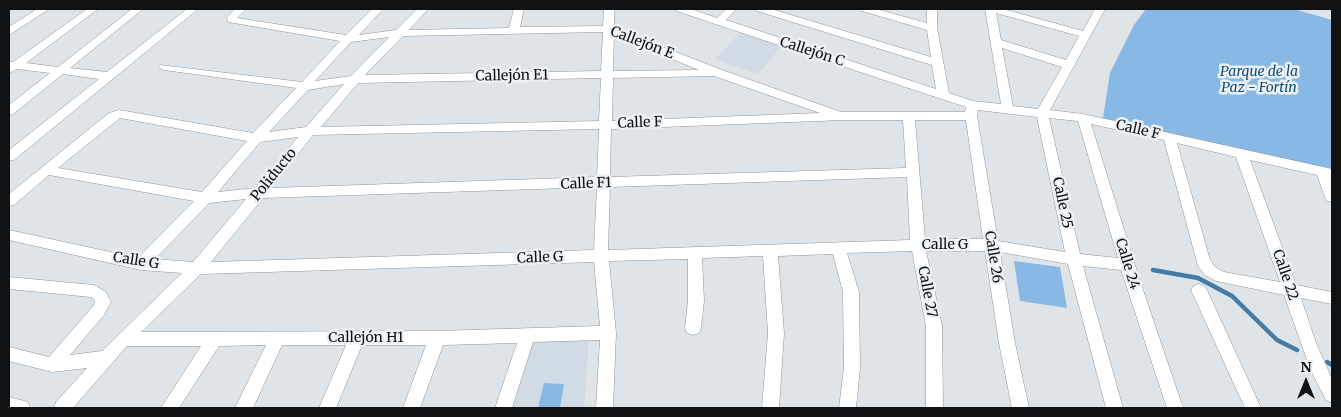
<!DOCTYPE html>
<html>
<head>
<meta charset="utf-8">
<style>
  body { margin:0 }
  #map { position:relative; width:1341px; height:417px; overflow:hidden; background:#dfe4e8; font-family:Merriweather,serif }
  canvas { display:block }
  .frame { position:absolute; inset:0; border:10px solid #0f1113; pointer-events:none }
  .north { position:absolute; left:1281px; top:357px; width:50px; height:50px; -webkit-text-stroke:4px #ecf1f5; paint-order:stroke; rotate:0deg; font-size:14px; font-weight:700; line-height:20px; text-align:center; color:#0f1113 }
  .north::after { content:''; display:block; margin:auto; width:18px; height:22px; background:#0f1113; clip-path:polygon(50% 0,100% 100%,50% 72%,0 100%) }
</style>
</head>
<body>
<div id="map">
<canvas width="1341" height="417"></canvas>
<div class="frame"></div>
<div class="north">N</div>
</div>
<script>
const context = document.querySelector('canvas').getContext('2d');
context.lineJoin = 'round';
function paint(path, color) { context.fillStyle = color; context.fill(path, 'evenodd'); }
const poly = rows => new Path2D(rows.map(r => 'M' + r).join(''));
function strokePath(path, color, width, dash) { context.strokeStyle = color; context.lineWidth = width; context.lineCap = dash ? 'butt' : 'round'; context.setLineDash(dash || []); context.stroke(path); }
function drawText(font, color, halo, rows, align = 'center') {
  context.font = font + ' Merriweather,serif'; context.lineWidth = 5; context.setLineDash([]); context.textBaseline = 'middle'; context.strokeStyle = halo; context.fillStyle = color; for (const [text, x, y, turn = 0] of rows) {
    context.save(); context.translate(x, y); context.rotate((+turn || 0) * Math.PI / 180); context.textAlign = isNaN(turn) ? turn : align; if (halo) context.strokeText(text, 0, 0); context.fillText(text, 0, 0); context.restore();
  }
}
paint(poly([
  [742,31,783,45,758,74,715,59],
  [528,338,589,338,584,408,507,408]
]), '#d0dbe5');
paint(poly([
  [1146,9,1298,9,1297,10,1332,20,1332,169,1192,140,1103,118,1110,73,1134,25],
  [1014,261,1060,267,1067,308,1020,301],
  [544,383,564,384,560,408,538,408]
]), '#87b9e4');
strokePath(poly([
  [1153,270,1198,278,1232,296,1277,340,1297,350],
  [1327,362,1332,365]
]), '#447ba7', 4.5);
const minor = poly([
  [37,9,49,9,9,35,9,27,37,9],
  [87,9,98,9,26,63,58,67,132,9,143,9,70,68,107,72,187,9,198,9,14,160,9,161,9,150,99,79,63,74,13,114,9,115,9,105,50,73,17,69,9,73,9,62,13,62,87,9],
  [235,9,246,9,237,18,346,35,372,9,383,9,359,35,396,30,417,9,428,9,409,30,509,28,514,9,524,9,520,27,603,26,604,9,614,9,614,28,722,70,841,112,965,112,966,107,715,24,677,11,676,9,691,9,717,18,726,9,736,9,726,20,936,89,932,65,757,11,756,9,771,9,931,57,927,30,862,11,861,9,876,9,927,23,927,9,937,9,937,28,949,93,973,101,1001,104,985,9,1003,9,1083,31,1095,9,1105,9,1050,110,1083,114,1332,169,1332,202,1327,201,1325,197,1317,175,1250,160,1296,285,1332,292,1332,304,1301,298,1316,343,1332,379,1332,403,1326,400,1311,371,1284,295,1216,281,1205,275,1198,266,1164,140,1091,124,1141,284,1183,408,1167,408,1121,270,1083,266,1123,408,1106,408,1068,264,1000,252,1015,343,1029,408,1012,408,999,343,985,251,926,251,942,326,943,408,926,408,926,326,912,251,847,253,859,292,860,368,856,408,839,408,844,368,843,292,833,254,778,256,784,333,779,408,762,408,768,333,763,256,702,258,704,301,701,328,699,333,693,335,687,333,685,328,688,301,688,259,609,261,616,333,613,408,596,408,600,340,533,342,512,408,495,408,517,343,443,345,420,408,403,408,426,345,362,345,336,408,319,408,346,345,282,345,253,408,235,408,266,345,219,346,179,408,161,408,201,346,127,346,73,408,54,408,56,402,87,368,52,372,9,361,9,347,49,357,94,305,95,300,91,297,9,289,9,277,94,285,106,292,111,302,104,315,70,355,102,351,182,273,141,270,9,240,9,230,138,258,194,201,49,175,14,205,9,206,9,194,109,113,119,110,253,133,296,88,164,70,158,67,160,65,302,82,340,41,228,22,227,17,235,9],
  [996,13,1079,36,1066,60,1001,40,996,13],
  [603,32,601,71,365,75,403,36,603,32],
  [614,35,699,70,613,71,614,35],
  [389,37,351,76,315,81,351,42,389,37],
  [1002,48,1062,67,1038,109,1013,106,1002,48],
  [714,76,820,113,612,121,613,78,714,76],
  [601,78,599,121,321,127,358,83,601,78],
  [344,84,306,127,269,132,308,90,344,84],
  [978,110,1037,117,1065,252,998,241,977,116,978,110],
  [120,118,247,141,202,192,58,168,120,118],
  [1049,118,1078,121,1118,258,1080,254,1049,118],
  [844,120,903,120,906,168,610,177,611,129,844,120],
  [915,120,966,120,983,239,925,239,915,120],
  [599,129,597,177,271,188,313,135,599,129],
  [298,137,255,188,218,192,260,142,298,137],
  [1177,143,1236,157,1280,282,1224,272,1215,267,1210,260,1177,143],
  [907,177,910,240,608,250,610,187,907,177],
  [597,187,594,250,211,262,263,198,597,187],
  [246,199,193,262,155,259,209,203,246,199],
  [594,262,600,326,437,331,141,332,201,274,594,262],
  [1199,284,1204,286,1207,290,1261,408,1245,408,1191,290,1194,286,1199,284],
  [9,397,28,402,30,408,9,408,9,397]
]);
strokePath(minor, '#8f9498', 1);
paint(minor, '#fff');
drawText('14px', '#0f1113', '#ecf1f5', [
  ["Callejón E",642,43,21],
  ["Callejón C",812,52,18],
  ["Callejón E1",512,76,-1],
  ["Calle F",640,123,-2],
  ["Calle F",1138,130,13],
  ["Poliducto",274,175,-51],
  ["Calle F1",586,184,-2],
  ["Calle 25",1062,203,78],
  ["Calle G",945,245],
  ["Calle 26",993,257,81],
  ["Calle G",540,258,-2],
  ["Calle G",136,261,9],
  ["Calle 24",1127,264,73],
  ["Calle 22",1285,275,71],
  ["Calle 27",927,292,79],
  ["Callejón H1",366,338]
]);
drawText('italic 14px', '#124d75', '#ecf1f5', [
  ["Parque de la",1259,72],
  ["Paz - Fortín",1259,88]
]);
</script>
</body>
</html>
